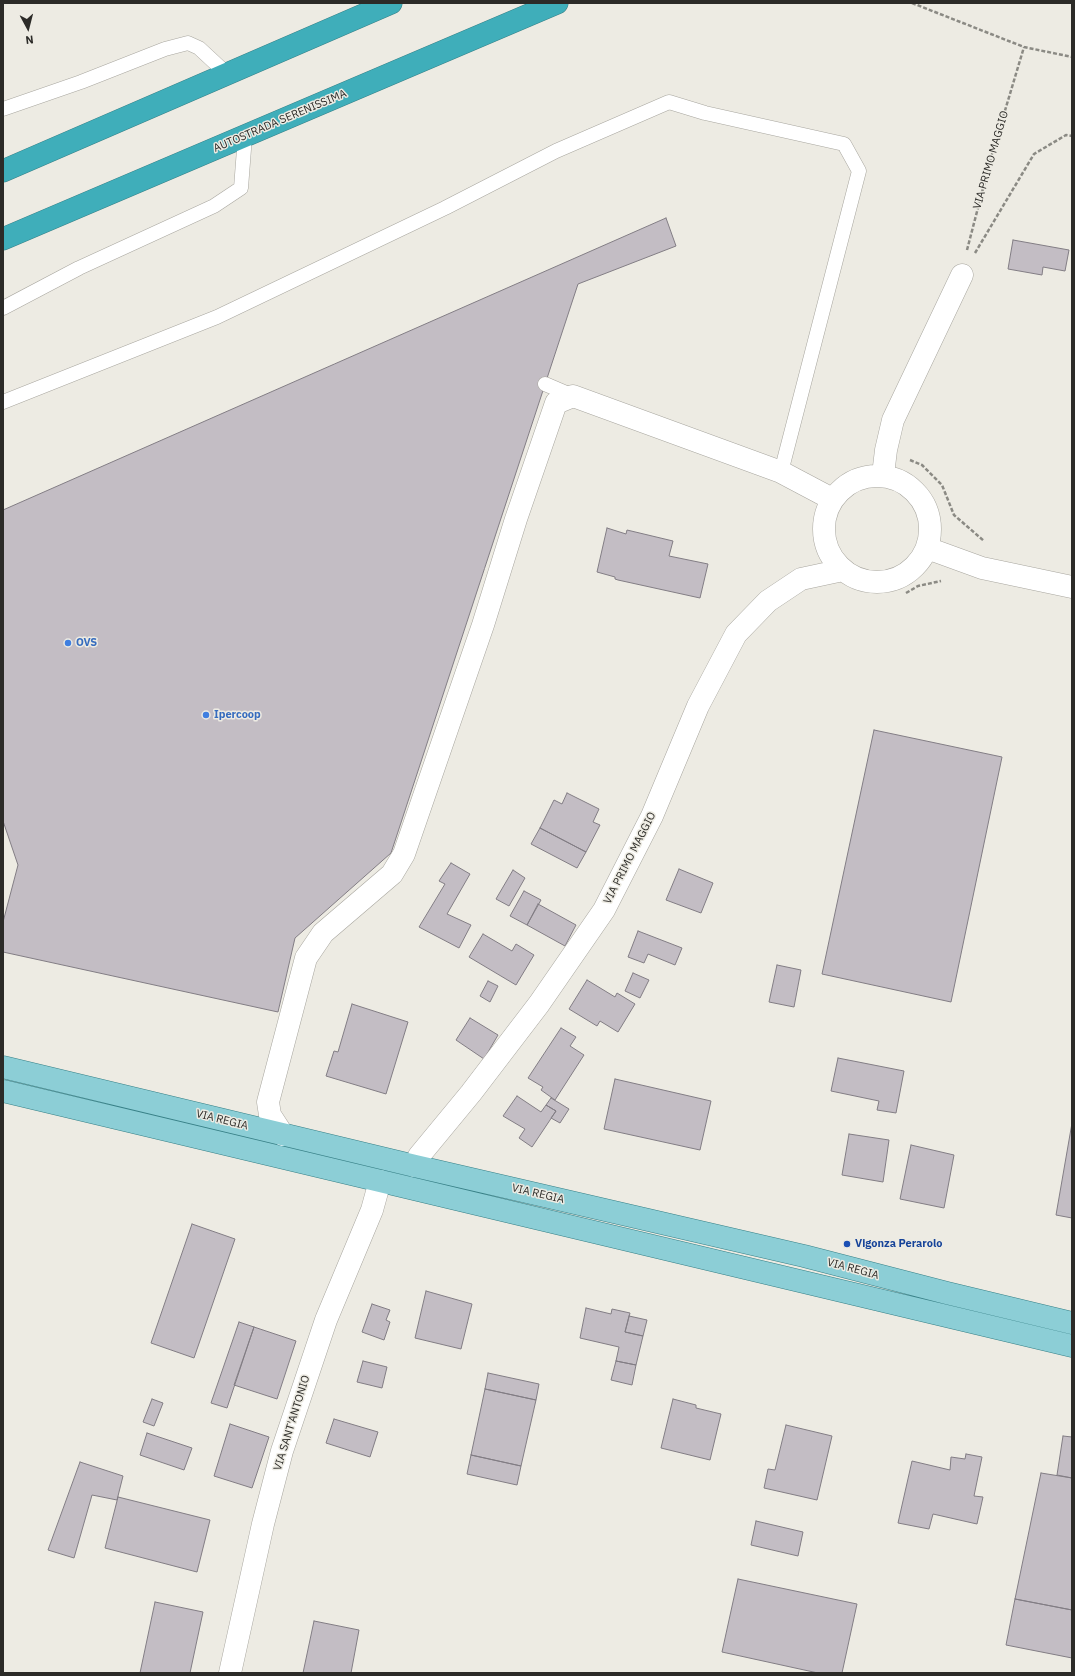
<!DOCTYPE html>
<html>
<head>
<meta charset="utf-8">
<style>
  body { margin:0 }
  #map { position:relative; width:1075px; height:1676px; overflow:hidden; background:#edebe3; font-family:"IBM Plex Sans",sans-serif }
  canvas { display:block }
  .frame { position:absolute; inset:0; border:4px solid #2c2b28; pointer-events:none }
  .north { position:absolute; left:8px; top:8px; width:40px; height:40px; -webkit-text-stroke:3px #edebe3; paint-order:stroke; rotate:173deg; font-size:11px; font-weight:700; line-height:16px; text-align:center; color:#2c2b28 }
  .north::after { content:''; display:block; margin:auto; width:14px; height:18px; background:#2c2b28; clip-path:polygon(50% 0,100% 100%,50% 72%,0 100%) }
</style>
</head>
<body>
<div id="map">
<canvas width="1075" height="1676"></canvas>
<div class="frame"></div>
<div class="north">N</div>
</div>
<script>
const context = document.querySelector('canvas').getContext('2d');
context.lineJoin = 'round';
function paint(path, color) { context.fillStyle = color; context.fill(path, 'evenodd'); }
const poly = rows => new Path2D(rows.map(r => 'M' + r).join(''));
function strokePath(path, color, width, dash) { context.strokeStyle = color; context.lineWidth = width; context.lineCap = dash ? 'butt' : 'round'; context.setLineDash(dash || []); context.stroke(path); }
function drawText(font, color, halo, rows, align = 'center') {
  context.font = font + ' "IBM Plex Sans",sans-serif'; context.lineWidth = 3; context.setLineDash([]); context.textBaseline = 'middle'; context.strokeStyle = halo; context.fillStyle = color; for (const [text, x, y, turn = 0] of rows) {
    context.save(); context.translate(x, y); context.rotate((+turn || 0) * Math.PI / 180); context.textAlign = isNaN(turn) ? turn : align; if (halo) context.strokeText(text, 0, 0); context.fillText(text, 0, 0); context.restore();
  }
}
const building = poly([
  [666,218,676,246,578,284,391,853,295,938,278,1012,3,952,3,922,18,865,3,821,3,510,666,218],
  [1013,240,1069,250,1065,271,1043,267,1042,275,1008,269,1013,240],
  [607,528,626,534,627,530,673,541,669,556,708,564,700,598,618,580,615,579,615,577,597,572,607,528],
  [874,730,1002,757,951,1002,822,974,874,730],
  [567,793,599,809,593,822,600,825,586,852,540,828,554,800,562,804,567,793],
  [540,828,586,852,577,868,531,844,540,828],
  [451,863,470,874,447,914,471,925,459,948,419,927,445,884,439,881,451,863],
  [679,869,713,883,701,913,666,900,679,869],
  [513,870,525,878,509,906,496,899,513,870],
  [524,891,541,900,527,925,510,916,524,891],
  [538,904,576,925,565,946,527,925,538,904],
  [638,931,682,948,675,965,648,954,644,963,628,957,638,931],
  [483,934,512,951,516,944,534,955,516,985,469,957,483,934],
  [777,965,801,970,794,1007,769,1002,777,965],
  [633,973,649,980,640,998,625,991,633,973],
  [587,980,615,997,617,993,635,1004,618,1032,600,1021,597,1026,569,1009,587,980],
  [488,981,498,986,490,1002,480,996,488,981],
  [352,1004,408,1022,386,1094,326,1076,334,1051,338,1052,352,1004],
  [470,1018,498,1035,484,1059,456,1040,470,1018],
  [561,1028,576,1037,570,1046,584,1055,555,1100,541,1090,543,1087,528,1078,561,1028],
  [838,1058,904,1071,896,1113,877,1110,879,1101,831,1091,838,1058],
  [615,1079,711,1101,700,1150,604,1129,615,1079],
  [517,1096,541,1112,546,1105,556,1111,532,1147,519,1138,525,1129,503,1116,517,1096],
  [551,1098,569,1109,560,1123,551,1118,556,1111,546,1105,551,1098],
  [1072,1123,1072,1218,1056,1215,1072,1123],
  [849,1134,889,1140,883,1182,842,1175,849,1134],
  [911,1145,954,1155,944,1208,900,1199,911,1145],
  [192,1224,235,1239,194,1358,151,1343,192,1224],
  [426,1291,472,1304,461,1349,415,1338,426,1291],
  [372,1304,390,1310,386,1320,390,1322,384,1340,362,1332,372,1304],
  [586,1308,611,1314,612,1309,630,1313,625,1332,643,1336,636,1365,616,1361,619,1347,580,1338,586,1308],
  [629,1316,647,1320,643,1336,625,1332,629,1316],
  [239,1322,254,1327,227,1408,211,1403,239,1322],
  [254,1327,296,1341,277,1399,234,1385,254,1327],
  [363,1361,387,1367,382,1388,357,1382,363,1361],
  [616,1361,636,1365,632,1385,611,1380,616,1361],
  [488,1373,539,1384,536,1400,485,1389,488,1373],
  [485,1389,536,1400,521,1466,471,1455,485,1389],
  [152,1399,163,1403,154,1426,143,1422,152,1399],
  [673,1399,696,1405,696,1408,721,1414,710,1460,661,1448,673,1399],
  [334,1419,378,1432,370,1457,326,1443,334,1419],
  [230,1424,269,1437,252,1488,214,1476,230,1424],
  [786,1425,832,1436,817,1500,764,1488,768,1469,775,1470,786,1425],
  [147,1433,192,1448,184,1470,140,1455,147,1433],
  [1063,1436,1072,1437,1072,1478,1057,1475,1063,1436],
  [966,1454,982,1457,974,1496,983,1497,977,1524,933,1514,929,1529,898,1523,912,1461,950,1470,951,1457,965,1459,966,1454],
  [471,1455,521,1466,517,1485,467,1474,471,1455],
  [80,1462,123,1476,117,1500,92,1495,74,1558,48,1550,80,1462],
  [1041,1473,1072,1478,1072,1610,1015,1599,1041,1473],
  [118,1497,210,1520,197,1572,105,1548,118,1497],
  [756,1521,803,1532,798,1556,751,1545,756,1521],
  [738,1579,857,1604,842,1673,818,1673,722,1652,738,1579],
  [1015,1599,1072,1610,1072,1658,1006,1645,1015,1599],
  [155,1602,203,1612,190,1673,140,1673,155,1602],
  [314,1621,359,1630,351,1673,303,1673,314,1621]
]);
paint(building, '#c3bdc4');
strokePath(building, '#827d84', 1);
const lane = poly([
  [3,109,81,82,165,49,188,43,199,48,227,74],
  [3,308,79,268,214,206,241,188,245,136],
  [545,384,573,396],
  [3,402,217,317,445,208,556,151,669,102,705,113,844,144,859,171,781,472]
]);
const street = poly([
  [883,475,886,450,893,420,962,275],
  '824 529a53 53 0 1 1 106 0a53 53 0 1 1-106 0Z',
  [927,548,982,568,1072,587],
  [283,1135,270,1115,268,1102,306,958,323,933,392,874,404,854,483,625,516,519,556,403,573,396,781,472,832,499],
  [415,1166,419,1156,471,1093,539,1004,604,910,652,816,698,706,736,634,768,601,801,579,843,570],
  [230,1673,263,1524,282,1451,326,1320,372,1210,380,1181]
]);
const primary = poly([
  [3,1067,415,1166,804,1256,947,1293,1072,1323],
  [3,1091,1072,1346]
]);
const highway = poly([
  [3,171,391,3],
  [3,239,557,3]
]);
strokePath(lane, '#a8a69f', 15);
strokePath(street, '#a8a69f', 23);
strokePath(primary, '#388087', 23);
strokePath(highway, '#388087', 23);
strokePath(poly([
  [912,3,1024,47,1072,57],
  [967,250,992,154,1024,47],
  [975,253,1034,154,1066,135,1072,136],
  [910,460,922,465,942,485,954,515,984,541],
  [906,593,918,586,941,581]
]), '#8b8a84', 2.5, [4, 2]);
strokePath(lane, '#fff', 14);
strokePath(street, '#fff', 22);
strokePath(primary, '#8cced6', 22);
strokePath(highway, '#3faeba', 22);
for (const [x, y, r, color] of [
  [68,643,4,"#3f7fe0"],
  [206,715,4,"#3f7fe0"],
  [847,1244,4,"#1a4fb4"]
]) { const dot = new Path2D(); dot.arc(x, y, r, 0, 2 * Math.PI); context.fillStyle = color; context.fill(dot); strokePath(dot, '#edebe3', 1.5); }
drawText('11px', '#2c2b28', '#edebe3', [
  ["AUTOSTRADA SERENISSIMA",280,121,-23],
  ["VIA PRIMO MAGGIO",991,160,-74],
  ["VIA PRIMO MAGGIO",630,858,-63],
  ["VIA REGIA",222,1120,14],
  ["VIA REGIA",538,1194,13],
  ["VIA REGIA",853,1269,15],
  ["VIA SANT'ANTONIO",292,1423,-73]
]);
drawText('bold 11px', '#366cbe', '#edebe3', [
  ["OVS",76,643],
  ["Ipercoop",214,715]
], 'left');
drawText('bold 11px', '#164399', '#edebe3', [
  ["Vigonza Perarolo",855,1244]
], 'left');
</script>
</body>
</html>
